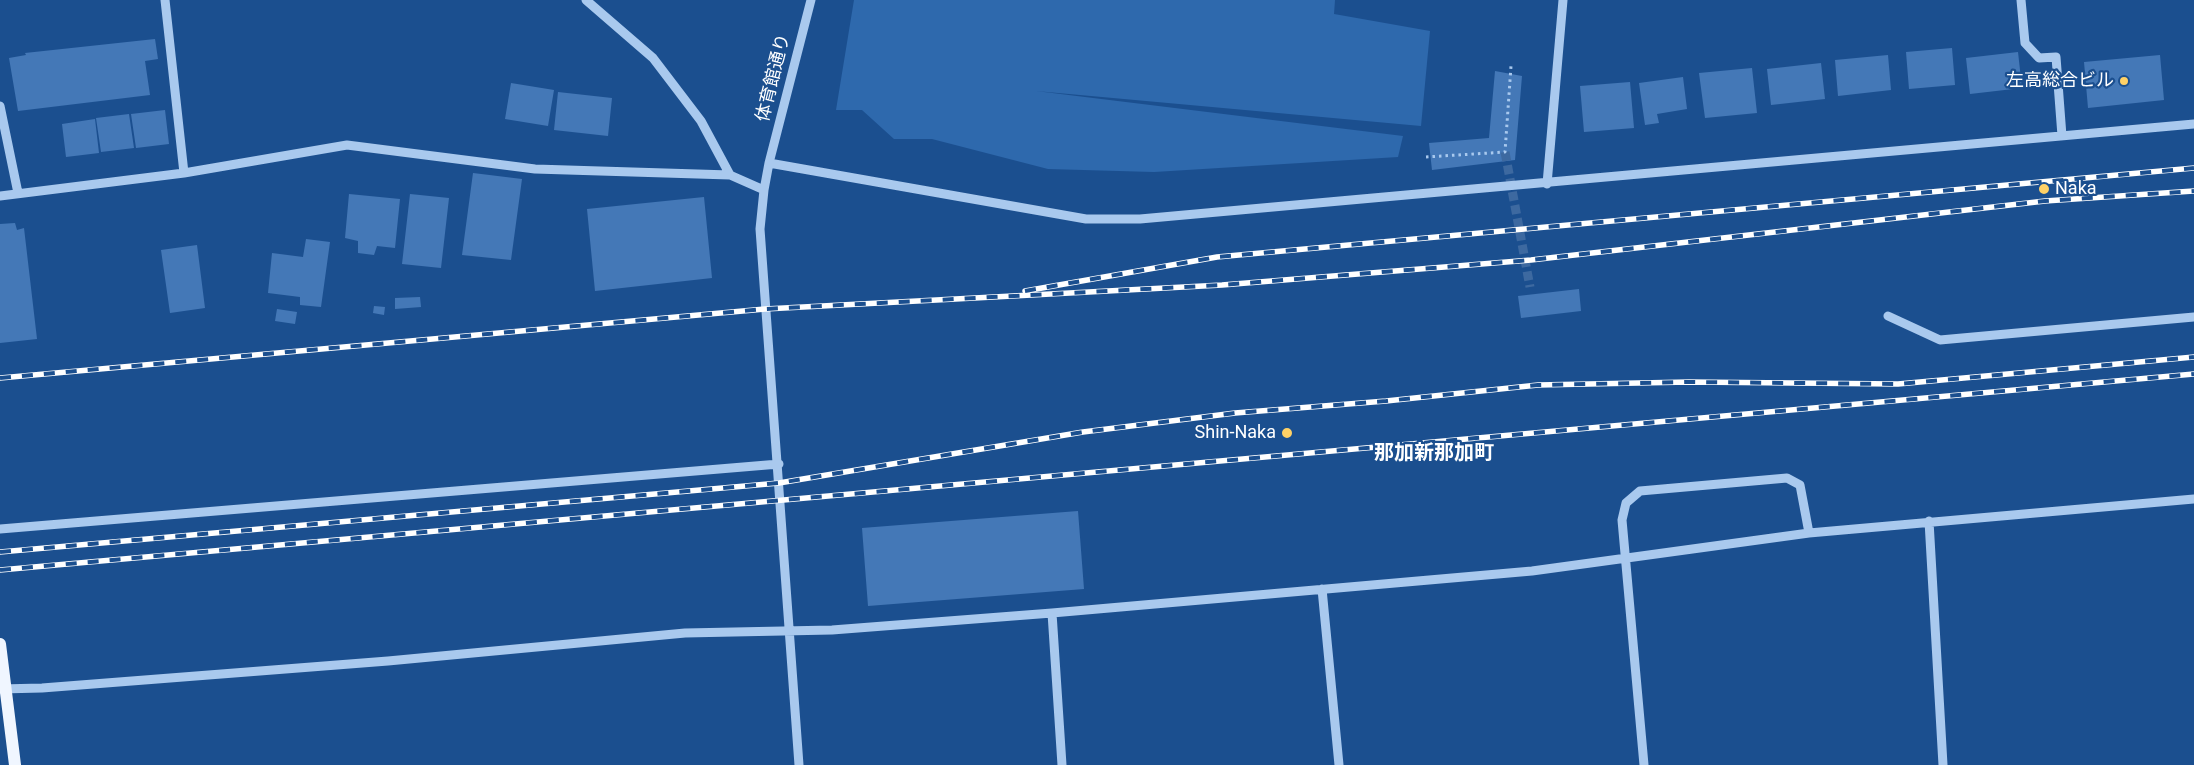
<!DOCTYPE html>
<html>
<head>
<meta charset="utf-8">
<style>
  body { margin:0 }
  canvas { display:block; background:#1b4f8f }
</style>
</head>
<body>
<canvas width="2194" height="765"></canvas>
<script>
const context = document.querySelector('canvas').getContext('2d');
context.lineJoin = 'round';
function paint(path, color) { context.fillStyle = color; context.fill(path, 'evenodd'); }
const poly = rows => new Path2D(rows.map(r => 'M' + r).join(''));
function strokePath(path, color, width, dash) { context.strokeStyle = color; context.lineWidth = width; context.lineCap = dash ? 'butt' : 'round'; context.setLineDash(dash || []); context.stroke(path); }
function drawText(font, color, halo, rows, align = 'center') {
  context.font = font + ' Roboto,"Noto Sans JP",sans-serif'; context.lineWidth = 4.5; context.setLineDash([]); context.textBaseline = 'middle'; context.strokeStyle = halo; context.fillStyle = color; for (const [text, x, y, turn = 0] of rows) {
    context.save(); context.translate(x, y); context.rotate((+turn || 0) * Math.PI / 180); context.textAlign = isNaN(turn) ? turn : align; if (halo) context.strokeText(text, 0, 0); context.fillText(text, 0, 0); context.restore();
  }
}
paint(poly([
  [854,0,1335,0,1334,14,1430,31,1421,126,1036,91,1403,136,1398,157,1154,172,1048,169,932,139,894,139,862,110,836,110]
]), '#2e69ad');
paint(poly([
  [155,39,158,59,145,61,150,95,18,111,9,58,26,55,25,53],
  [1952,48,1955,85,1909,89,1906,52],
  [2018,52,2022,88,1970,94,1966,58],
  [1888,55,1891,90,1838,96,1835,60],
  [2160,55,2164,100,2088,108,2084,62],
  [1821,63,1825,99,1771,105,1767,69],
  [1752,68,1757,113,1705,118,1699,73],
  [1495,71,1522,76,1515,160,1432,170,1429,143,1489,138],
  [1683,77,1687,109,1657,114,1659,123,1645,125,1639,83],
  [1630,82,1634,128,1584,132,1580,86],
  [511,83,554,90,548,126,505,119],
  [558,92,612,98,608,136,554,130],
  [165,110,169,144,136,148,131,114],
  [129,114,134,148,101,152,96,118],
  [95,119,99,153,66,157,62,124],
  [473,173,522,179,511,260,462,255],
  [349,194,400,199,395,248,377,246,374,255,358,253,358,241,345,238],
  [410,194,449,198,441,268,402,264],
  [704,197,712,278,595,291,587,209],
  [15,223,17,230,24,228,37,339,0,343,0,224],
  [306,239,330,242,321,307,300,305,300,297,268,293,272,253,303,257],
  [197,245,205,308,170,313,161,250],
  [1579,289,1581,311,1521,318,1518,296],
  [420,297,421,307,395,309,395,298],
  [374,306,385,307,384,315,373,313],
  [277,309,297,312,295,324,275,321],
  [1078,511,1084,589,868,606,862,528]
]), '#4478b7');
strokePath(poly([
  [1505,152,1530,287]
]), '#3d69a0', 9, [9, 4.5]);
strokePath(poly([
  [1426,157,1505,152,1511,66]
]), '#a9c9ee', 3, [2.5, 4]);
strokePath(poly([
  [165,0,184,173],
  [586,0,653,58,701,121,730,175,764,190],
  [2021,0,2025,43,2039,58,2056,57,2062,136],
  [0,106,18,193],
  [769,163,1086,219,1140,219,2194,124],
  [1547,184,1563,0],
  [0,196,184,173,347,145,535,169,730,175],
  [1888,316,1940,340,2194,317],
  [1929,521,1943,765],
  [0,529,779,464],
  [1322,589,1339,765],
  [1052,613,1062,765],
  [0,689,42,688,388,661,685,633,832,630,1052,613,1532,571,1809,533,2194,499],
  [799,765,760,229,764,190,769,163,811,0],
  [1644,765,1622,520,1626,503,1640,491,1787,478,1800,485,1809,533]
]), '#a9c9ee', 9);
strokePath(poly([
  [0,644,15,765]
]), '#f0f6ff', 12);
const rail = poly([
  [1025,291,1217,257,2194,168],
  [0,378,765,309,1222,285,1531,260,2045,201,2194,191],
  [0,552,779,483,1083,432,1235,413,1386,401,1538,385,1689,382,1898,384,2194,357],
  [0,570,2194,374]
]);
strokePath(rail, '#fff', 5.5);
strokePath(rail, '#1b4f8f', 4, [11]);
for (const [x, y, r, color] of [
  [2124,81,5,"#ffd166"],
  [2044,189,6,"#ffd166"],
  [1287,433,6,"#ffd166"]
]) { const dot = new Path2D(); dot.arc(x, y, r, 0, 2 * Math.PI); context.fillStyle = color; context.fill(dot); strokePath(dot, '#1b4f8f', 2); }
drawText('18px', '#fff', '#1b4f8f', [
  ["体育館通り",774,78,-76]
]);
drawText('18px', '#fff', '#1b4f8f', [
  ["左高総合ビル",2114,81],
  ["Naka",2055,189,"left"],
  ["Shin-Naka",1276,433]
], 'right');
drawText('bold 20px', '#fff', '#1b4f8f', [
  ["那加新那加町",1434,454]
]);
</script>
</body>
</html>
